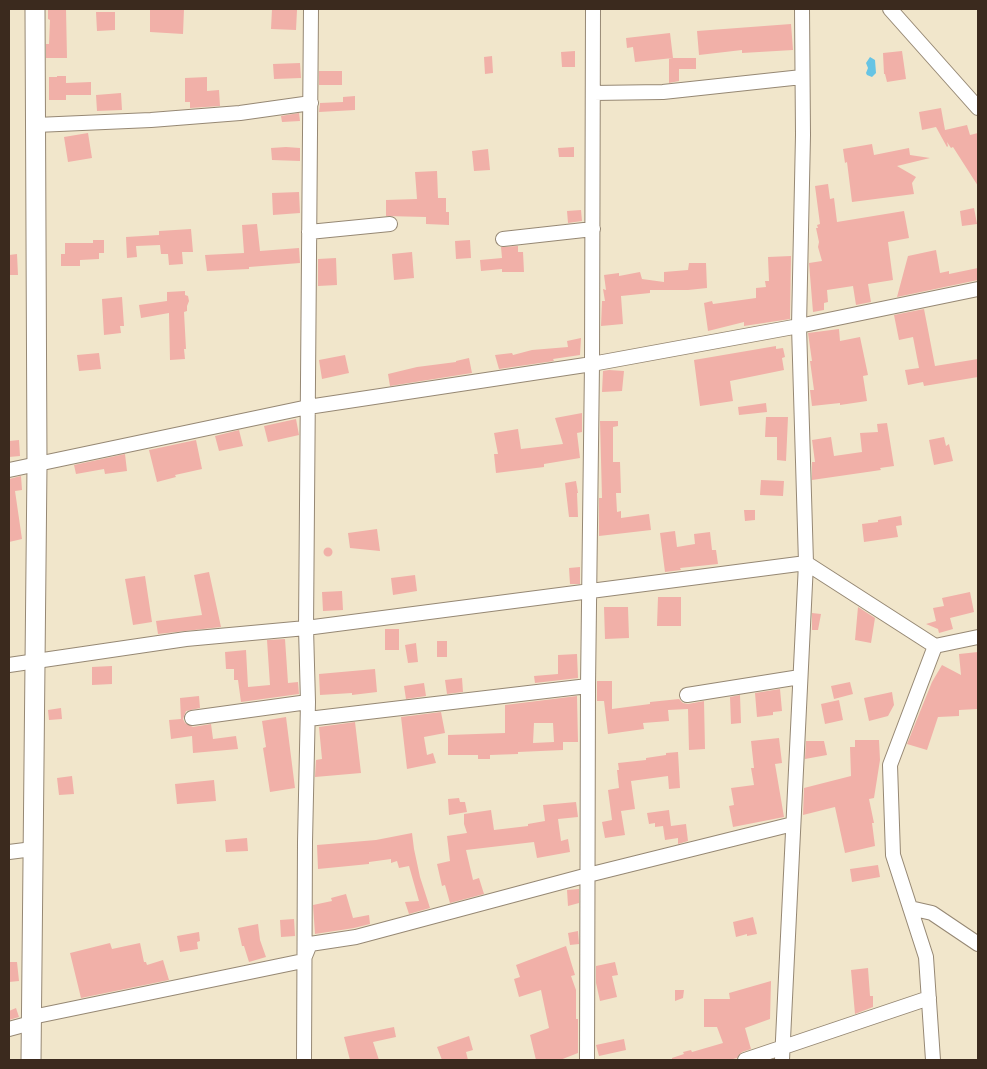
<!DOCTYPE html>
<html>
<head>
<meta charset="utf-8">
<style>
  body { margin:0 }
  #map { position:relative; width:987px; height:1069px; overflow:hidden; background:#f1e6cb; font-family:Itim,sans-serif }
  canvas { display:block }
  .frame { position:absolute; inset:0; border:10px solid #3b2a1e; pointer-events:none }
</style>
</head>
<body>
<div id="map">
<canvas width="987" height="1069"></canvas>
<div class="frame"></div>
</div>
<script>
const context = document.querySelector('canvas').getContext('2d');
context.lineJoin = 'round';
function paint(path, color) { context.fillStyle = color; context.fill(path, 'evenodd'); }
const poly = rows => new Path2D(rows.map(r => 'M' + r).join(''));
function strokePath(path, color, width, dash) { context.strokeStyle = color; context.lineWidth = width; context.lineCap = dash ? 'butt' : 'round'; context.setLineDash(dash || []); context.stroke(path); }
paint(poly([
  [870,57,875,60,876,73,872,77,867,75,866,73,868,68,866,63]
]), '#66c4e4');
paint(poly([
  [48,9,66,9,67,58,46,58,46,44,49,44,50,20,48,19],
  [150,9,184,9,183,34,150,32],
  [272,9,297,10,296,30,271,29],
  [96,12,115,12,115,30,97,31],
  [791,24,793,50,742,53,742,50,699,55,697,31],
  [670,33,673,58,635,62,633,47,627,48,626,38],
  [575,51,575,67,562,67,561,52],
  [902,51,906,79,887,82,885,74,884,74,883,53],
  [492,56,493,73,485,74,484,57],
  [669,58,696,58,696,69,679,69,679,81,669,83],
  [300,63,301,78,274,79,273,64],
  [319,71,342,71,342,85,319,85],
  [57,76,66,76,66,83,91,82,91,95,66,95,66,100,49,100,49,77,57,77],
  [207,77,207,91,219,90,220,106,190,108,190,102,185,102,185,78],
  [121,93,122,110,97,111,96,95],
  [355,96,355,110,319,112,320,103,343,102,343,97],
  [941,108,945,130,967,125,970,135,978,133,978,186,953,147,951,148,947,142,948,146,947,147,936,127,922,130,919,112],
  [299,113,300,121,282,122,281,116],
  [88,133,92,158,68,162,64,137],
  [872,144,874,155,909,148,910,155,930,158,897,166,916,177,912,183,914,194,852,202,847,162,845,163,843,149],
  [286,147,300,148,300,161,272,160,271,148],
  [574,147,574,157,559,157,558,148],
  [488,149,490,170,474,171,472,151],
  [437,171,438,198,446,198,446,212,449,212,449,225,426,224,426,217,386,216,386,200,417,199,415,172],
  [828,184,830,199,834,198,837,222,904,211,909,238,888,242,893,280,868,284,871,302,856,305,853,286,827,290,828,302,824,303,824,310,813,312,809,263,822,261,818,247,819,242,816,228,818,228,817,225,820,224,815,186],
  [299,192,300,213,273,215,272,193],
  [974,208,977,224,962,226,960,211],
  [581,210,582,221,568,223,567,211],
  [257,224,260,251,299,248,300,263,249,267,249,269,207,271,205,255,244,253,242,225],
  [191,229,193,252,182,252,183,264,169,265,168,254,161,254,160,245,136,246,137,257,127,258,126,237,159,235,159,231],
  [93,240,104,240,104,253,99,253,99,259,80,260,80,266,61,266,61,254,65,254,65,243,93,243],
  [470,240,471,258,456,259,455,241],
  [518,246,518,252,523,252,524,272,502,272,502,269,481,271,480,260,502,258,501,247],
  [936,250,940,273,949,271,949,274,978,268,978,280,897,297,908,256],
  [412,252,414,278,394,280,392,254],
  [17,254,18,275,9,275,9,255],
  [791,256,790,319,744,326,744,322,708,331,704,303,712,301,713,304,756,298,756,288,766,287,765,281,769,281,768,257],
  [336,258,337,285,318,286,318,259],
  [689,263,706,263,707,288,688,290,650,290,650,293,621,296,623,324,601,326,602,301,605,301,603,289,606,290,604,275,619,273,619,276,640,272,642,279,664,282,664,272,688,270],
  [185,291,185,295,188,296,189,301,187,306,187,311,184,312,186,349,184,349,185,359,170,360,169,313,141,318,139,305,167,301,167,292],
  [122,297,124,326,120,326,121,333,104,335,102,299],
  [924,309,935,366,978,359,978,377,924,386,923,382,908,385,905,370,919,368,913,337,899,340,894,315],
  [839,329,840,341,860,337,868,375,863,376,867,401,840,405,840,403,812,406,810,390,814,390,810,361,812,361,808,333],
  [581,338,580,355,553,359,554,361,499,369,495,355,512,353,513,355,532,350,568,347,567,341],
  [776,346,776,349,783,348,785,357,782,358,784,370,730,381,733,401,700,406,694,360],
  [99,353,101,369,79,371,77,355],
  [345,355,349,373,322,379,319,360],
  [469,358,472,373,390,386,388,374,417,367,456,362,456,361],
  [609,370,624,371,622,391,602,392,603,371],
  [766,403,767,412,739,415,738,407],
  [582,413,582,432,577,433,580,458,544,464,544,467,496,473,494,454,498,454,494,433,518,429,521,449,563,444,555,418],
  [766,417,788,417,786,461,777,460,777,437,765,437],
  [296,419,299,435,268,442,264,426],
  [600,421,618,421,618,426,613,427,613,462,620,462,621,493,616,493,617,512,621,511,621,518,649,514,651,530,599,536,599,498,602,498],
  [887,423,894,466,880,468,881,470,812,480,812,462,815,462,812,440,831,437,834,456,862,452,860,433,878,432,877,424],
  [239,430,243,446,219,451,215,436],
  [944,437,946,446,949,444,953,461,934,465,929,440],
  [19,440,20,456,9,457,9,441],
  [196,440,202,469,175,475,176,477,157,482,149,450],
  [125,454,127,471,105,474,104,469,76,474,74,465],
  [21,476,22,490,15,491,22,539,9,542,9,479],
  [761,480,784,481,783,496,760,495],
  [576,481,578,493,577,493,578,517,569,517,565,483],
  [744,510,755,510,755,520,745,521],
  [901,516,902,525,896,526,898,537,864,542,862,524,878,522,878,520],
  [377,529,380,551,350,548,348,533],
  [675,531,677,547,695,544,694,534,710,532,712,550,716,550,718,564,680,568,681,570,665,572,660,533],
  '323.5 552a4.5 4.5 0 1 1 9 0a4.5 4.5 0 1 1-9 0Z',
  [580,567,580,584,570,584,569,568],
  [209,572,221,627,158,634,156,621,202,615,194,575],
  [415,575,417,591,393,595,391,578],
  [145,576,152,622,133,625,125,579],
  [342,591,343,610,323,611,322,592],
  [970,592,974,612,950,618,953,629,939,633,938,629,926,624,936,621,933,608,944,606,942,598],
  [658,597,681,597,681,626,657,626],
  [604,607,628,607,629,638,605,639],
  [858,607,875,618,871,643,855,640],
  [812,613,821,614,818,630,812,630],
  [385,629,399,629,399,650,385,650],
  [285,639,288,683,298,682,299,694,241,702,238,680,234,680,234,669,226,669,225,652,246,650,248,687,270,685,267,640],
  [437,641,447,641,447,657,437,657],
  [416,643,418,662,408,663,405,645],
  [978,652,978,709,959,710,959,716,938,717,927,750,907,744,932,682,942,665,961,675,959,654],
  [577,654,578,678,535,683,534,676,558,674,558,655],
  [112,666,112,684,92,685,92,667],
  [375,669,377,692,352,695,352,693,320,695,319,674],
  [462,678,463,692,447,694,445,680],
  [597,681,612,681,612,709,650,704,650,702,679,699,683,703,688,704,704,701,705,749,689,750,688,709,668,710,669,721,643,723,644,729,608,734,604,701,597,701],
  [850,682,853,694,834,699,831,686],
  [424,683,426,696,406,699,404,686],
  [780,689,782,711,773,712,773,715,757,717,755,693],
  [892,692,894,705,888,716,869,721,864,698],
  [740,695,741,723,731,724,730,697],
  [199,696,200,708,186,711,183,719,185,723,193,727,211,724,213,739,236,736,238,749,193,753,192,736,171,739,169,720,181,719,180,698],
  [577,696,578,742,563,742,563,750,518,752,518,754,490,755,490,759,478,759,478,755,448,755,448,735,505,733,505,705],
  [534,723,553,723,554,742,533,743],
  [839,700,843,720,825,724,821,704],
  [61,708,62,719,49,720,48,710],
  [441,712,445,733,424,737,427,755,433,753,436,763,407,769,401,717],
  [286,717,295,788,270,792,263,748,266,747,262,721],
  [355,722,361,773,315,777,316,760,322,759,319,727],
  [779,738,782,763,775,764,784,817,733,827,729,806,734,805,731,788,754,785,751,768,754,768,751,741],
  [855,740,879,740,880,760,874,798,869,799,874,823,872,823,875,846,845,853,835,807,803,815,804,788,851,776,850,747,855,747],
  [806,741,824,741,827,755,805,759],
  [678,752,680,788,669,789,668,776,631,781,635,809,621,811,625,835,605,838,602,822,612,820,608,790,619,788,617,770,619,770,618,763,646,760,646,758,666,755,666,753],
  [72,776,74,794,59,795,57,778],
  [214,780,216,801,177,804,175,784],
  [459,798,460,802,465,802,467,812,449,815,448,799],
  [576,802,578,817,558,819,561,841,568,839,570,852,537,858,534,842,466,850,473,880,479,878,484,894,450,903,445,885,442,886,437,864,450,861,447,836,467,833,464,824,464,814,491,810,494,830,528,826,528,824,545,821,543,805],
  [669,810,671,826,686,824,688,841,678,844,678,838,665,840,663,826,655,827,655,823,649,824,647,813],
  [412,833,414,849,420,877,430,908,409,914,405,902,419,901,409,866,399,868,397,861,391,863,391,859,369,862,369,864,318,869,317,845,376,840],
  [247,838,248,851,226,852,225,840],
  [878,865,880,877,852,882,850,869],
  [579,889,579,903,568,906,567,890],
  [346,894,353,918,369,915,370,924,354,928,315,934,313,905,332,901,331,898],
  [753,917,757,934,747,936,747,934,736,937,733,922],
  [294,919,295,936,281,937,280,920],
  [258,924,260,940,266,957,249,962,244,946,242,946,238,928],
  [578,931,579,944,570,945,568,933],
  [199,932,200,941,197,942,198,949,180,952,177,936],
  [110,943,112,949,140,943,144,962,146,962,147,965,163,960,169,980,81,998,70,953],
  [566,946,575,975,571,976,576,990,576,1019,578,1019,578,1053,560,1060,536,1060,530,1035,549,1028,541,990,519,997,514,979,520,977,516,965],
  [9,962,17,962,19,981,9,982],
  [615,962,618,975,612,976,617,997,600,1001,596,983,596,966],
  [868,968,870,996,873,996,873,1007,855,1014,851,970],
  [771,981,770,1019,745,1028,751,1049,742,1052,737,1058,729,1060,672,1060,672,1058,684,1054,683,1052,691,1050,692,1052,723,1043,717,1027,704,1027,704,999,730,999,729,993],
  [675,990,684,990,683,998,675,1001],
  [16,1008,19,1017,9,1020,9,1011],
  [394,1027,396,1037,373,1042,379,1060,350,1060,344,1037],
  [469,1036,473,1050,466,1052,468,1060,442,1060,437,1047],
  [624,1039,626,1050,599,1056,596,1045]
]), '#f1b0a8');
const minor = poly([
  [890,9,978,108],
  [593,93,663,92,802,77],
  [36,125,151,120,240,113,311,103],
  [309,232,390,224],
  [503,239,593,229],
  [9,470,308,407,592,364,799,326,978,289],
  [9,665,186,639,306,628,806,563,935,646],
  [687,695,800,677],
  [192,718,308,702],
  [308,719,588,686],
  [9,852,33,849],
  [910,908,932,913,978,944],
  [9,1029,31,1023,37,1016,303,961,310,944,356,937,588,875,793,824],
  [304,1060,305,842,308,702,306,628,311,9],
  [587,1060,588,686,592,364,593,9],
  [745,1060,929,998],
  [782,1060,806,563,799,326,803,135,802,9],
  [933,1060,926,957,893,855,890,765,935,646,978,637]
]);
const secondary = poly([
  [31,1060,37,465,35,9]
]);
strokePath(minor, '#968874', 16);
strokePath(secondary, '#968874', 21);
strokePath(minor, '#fff', 14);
strokePath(secondary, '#fff', 19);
</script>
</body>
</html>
